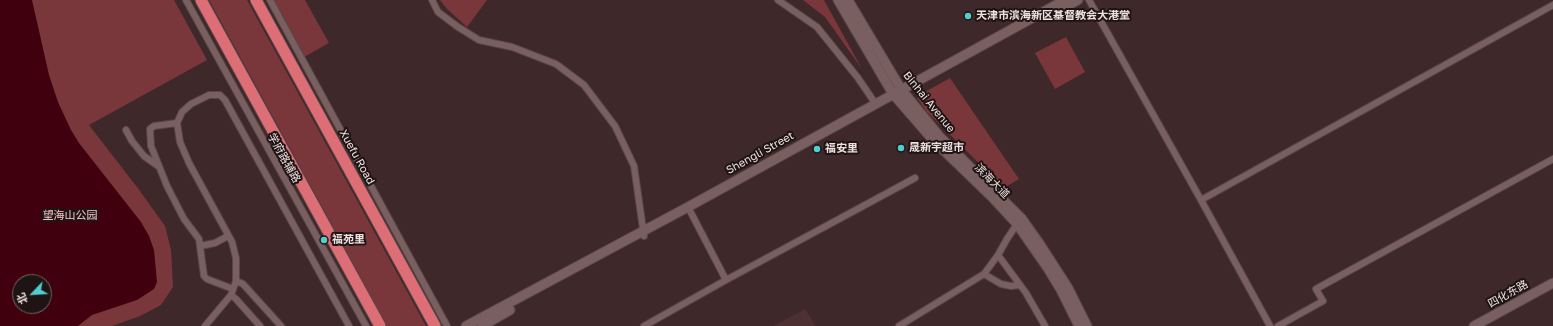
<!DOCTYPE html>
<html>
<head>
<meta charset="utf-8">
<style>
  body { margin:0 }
  #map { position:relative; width:1553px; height:326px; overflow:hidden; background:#3e2829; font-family:"Golos Text","Noto Sans SC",sans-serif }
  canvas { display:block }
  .north { position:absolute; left:12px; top:274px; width:40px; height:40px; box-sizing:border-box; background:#1e1414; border:1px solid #726666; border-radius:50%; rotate:245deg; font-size:11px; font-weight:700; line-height:16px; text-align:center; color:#f0e0e0 }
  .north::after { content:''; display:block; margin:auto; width:14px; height:18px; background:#52cdcf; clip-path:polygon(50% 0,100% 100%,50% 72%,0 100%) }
</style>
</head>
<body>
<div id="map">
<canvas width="1553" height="326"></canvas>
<div class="north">北</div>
</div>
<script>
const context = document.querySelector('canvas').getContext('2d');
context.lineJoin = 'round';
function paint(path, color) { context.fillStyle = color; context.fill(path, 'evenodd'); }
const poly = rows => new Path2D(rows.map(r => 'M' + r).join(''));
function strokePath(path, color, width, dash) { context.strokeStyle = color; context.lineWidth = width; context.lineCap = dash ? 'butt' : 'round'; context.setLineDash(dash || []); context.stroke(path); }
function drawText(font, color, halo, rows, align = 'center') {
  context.font = font + ' "Golos Text","Noto Sans SC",sans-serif'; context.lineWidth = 4; context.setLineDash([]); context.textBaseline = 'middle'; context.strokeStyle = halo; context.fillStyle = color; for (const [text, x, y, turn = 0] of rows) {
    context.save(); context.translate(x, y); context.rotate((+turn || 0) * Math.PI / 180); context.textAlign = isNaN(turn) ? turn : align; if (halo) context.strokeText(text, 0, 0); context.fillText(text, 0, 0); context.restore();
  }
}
paint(poly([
  [805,309,816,326,773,326]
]), '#4d3031');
paint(poly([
  [0,0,174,0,207,60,89,125,140,191,165,226,171,250,173,287,161,305,140,316,112,326,0,326],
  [20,282,44,282,44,306,20,306],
  [209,0,247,0,426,326,387,326],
  [273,0,305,0,329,43,304,57],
  [440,0,487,0,467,27,447,9],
  [803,0,824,0,862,69,825,17],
  [1066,37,1085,72,1055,89,1035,53],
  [950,78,1019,179,1004,188,927,112,917,98,923,93]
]), '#79373c');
paint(poly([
  [0,0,32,0,49,75,58,102,71,130,79,143,141,222,149,236,154,250,157,282,154,289,137,300,92,315,78,326,0,326],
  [20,282,44,282,44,306,20,306]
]), '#41000d');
const street = poly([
  [186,0,366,326],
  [270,0,447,326],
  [432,0,438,12,458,27,479,40,512,47,556,64,584,85,615,126,634,166,644,236],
  [778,0,817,27,858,78,875,103],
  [1089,0,1201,200],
  [177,123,154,126,150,129,151,146,167,186,184,219,199,239,204,276,207,279,233,289],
  [126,130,132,141,144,156,158,166],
  [688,207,726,280],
  [200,246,215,243,228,236],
  [998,255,1026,293,1045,326],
  [984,274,1001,284,1011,286,1020,285],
  [236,281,243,284,281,326],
  [231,295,236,299,260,326],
  [205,326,231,295,236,281,236,258,232,242,189,163,180,142,177,123,182,112,191,104,209,95,220,95,225,100,349,326],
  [644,326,726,280,915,178],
  [899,326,984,274,998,255,1007,239,1017,224],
  [1270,326,1201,200,1553,5],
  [1278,326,1323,301,1316,289,1553,159]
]);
const secondary = poly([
  [838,0,893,94,933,140,992,197,1017,224,1047,267,1061,290,1079,326],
  [848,0,901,89,940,137,1022,219,1039,243,1068,288,1087,326],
  [1050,15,1078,0],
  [466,326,688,207,1065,0],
  [482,326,510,310],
  [1474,326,1553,283]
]);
const highway = poly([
  [201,0,380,326],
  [256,0,435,326]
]);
strokePath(street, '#594647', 8);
strokePath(secondary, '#594647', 11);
strokePath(highway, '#594647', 13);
strokePath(street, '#795f60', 6);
strokePath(secondary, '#795f60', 9);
strokePath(highway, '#de6e76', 11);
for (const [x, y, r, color] of [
  [968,16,4,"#52cdcf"],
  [901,148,4,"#52cdcf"],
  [817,149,4,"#52cdcf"],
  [324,240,4,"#52cdcf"]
]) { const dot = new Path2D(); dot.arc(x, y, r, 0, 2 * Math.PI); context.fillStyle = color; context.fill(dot); strokePath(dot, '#1e1414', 1.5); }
drawText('bold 11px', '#f0e0e0', '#1e1414', [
  ["天津市滨海新区基督教会大港堂",976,16],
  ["晟新宇超市",909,148],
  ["福安里",825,149],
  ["福苑里",332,240]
], 'left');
drawText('11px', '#f0e0e0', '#1e1414', [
  ["Binhai Avenue",929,102,51],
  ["Shengli Street",760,153,-29],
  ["Xuefu Road",357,157,61],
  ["学府路辅路",284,158,61],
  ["滨海大道",992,181,45],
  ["四化东路",1508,294,-29]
]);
drawText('11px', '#fac6c7', '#1e1414', [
  ["望海山公园",70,216]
]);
</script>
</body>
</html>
